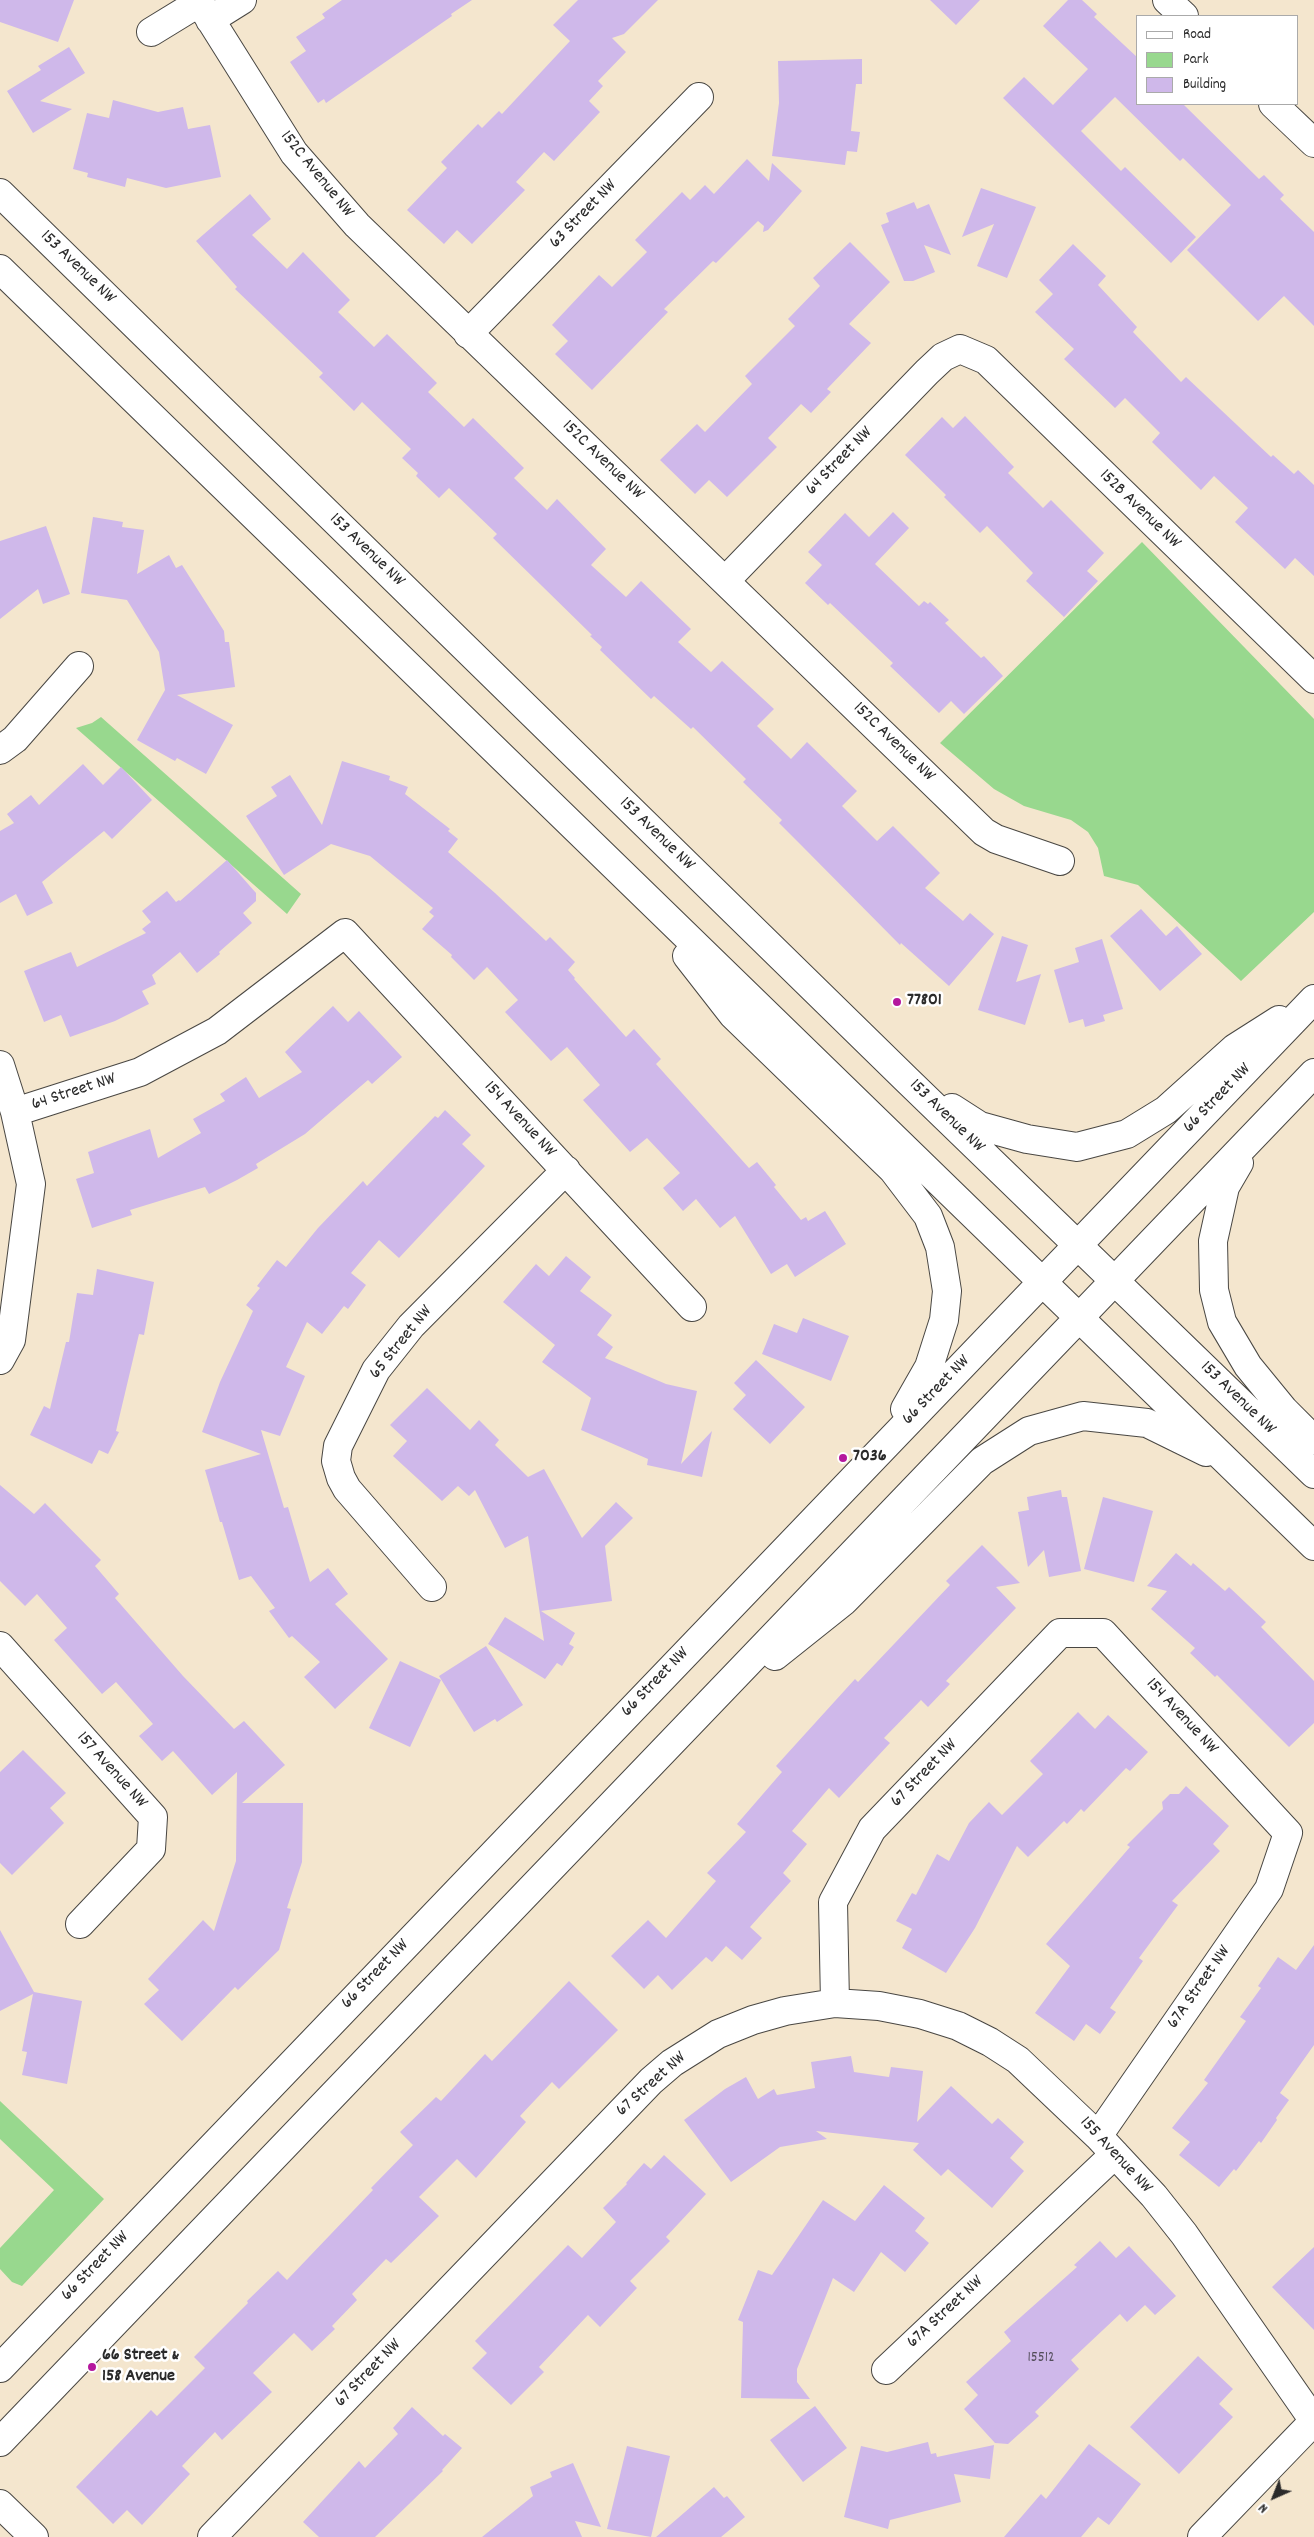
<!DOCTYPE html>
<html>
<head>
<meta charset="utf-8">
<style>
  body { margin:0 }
  #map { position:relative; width:1314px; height:2537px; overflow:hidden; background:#f4e6ce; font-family:Dekko,sans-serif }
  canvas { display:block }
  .legend { position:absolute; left:1136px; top:15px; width:162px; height:90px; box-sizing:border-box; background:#fff; border:1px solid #aaa; margin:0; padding:6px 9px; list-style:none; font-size:15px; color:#2b2b2b }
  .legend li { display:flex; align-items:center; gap:10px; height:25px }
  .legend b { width:25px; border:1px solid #aaa }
  .north { position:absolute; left:1249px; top:2472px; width:50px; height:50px; -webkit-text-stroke:4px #fff; paint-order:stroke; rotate:224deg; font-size:14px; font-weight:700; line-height:20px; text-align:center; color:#2b2b2b }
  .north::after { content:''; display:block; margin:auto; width:18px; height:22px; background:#2b2b2b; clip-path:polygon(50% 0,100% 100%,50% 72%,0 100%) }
</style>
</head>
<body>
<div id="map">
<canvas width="1314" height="2537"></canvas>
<ul class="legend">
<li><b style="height:6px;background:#fff"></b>Road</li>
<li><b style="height:14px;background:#98d88e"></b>Park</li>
<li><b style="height:14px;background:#cfb8ea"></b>Building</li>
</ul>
<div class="north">N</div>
</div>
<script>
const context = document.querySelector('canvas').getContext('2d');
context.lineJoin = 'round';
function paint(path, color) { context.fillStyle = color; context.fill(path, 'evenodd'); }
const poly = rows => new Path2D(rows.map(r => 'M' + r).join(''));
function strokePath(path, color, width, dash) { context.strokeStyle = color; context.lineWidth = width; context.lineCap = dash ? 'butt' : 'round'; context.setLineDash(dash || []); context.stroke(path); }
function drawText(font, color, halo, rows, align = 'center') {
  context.font = font + ' Dekko,sans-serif'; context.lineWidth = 5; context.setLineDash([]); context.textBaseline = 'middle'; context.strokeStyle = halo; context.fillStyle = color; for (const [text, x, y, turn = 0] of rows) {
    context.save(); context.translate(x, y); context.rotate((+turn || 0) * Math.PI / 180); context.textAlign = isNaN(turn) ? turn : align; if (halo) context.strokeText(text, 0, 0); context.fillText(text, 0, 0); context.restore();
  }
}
paint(poly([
  [1142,542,1314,719,1314,912,1241,981,1138,885,1104,876,1098,848,1088,832,1071,820,1024,806,994,789,940,743],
  [101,717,301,894,287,914,76,728,92,723],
  [0,2101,104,2199,22,2286,12,2282,0,2269,0,2248,54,2190,0,2139]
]), '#98d88e');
paint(poly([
  [0,0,74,0,58,42,0,22],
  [342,0,472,0,451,14,452,16,326,103,324,99,318,103,290,62,306,51,296,37,325,18,322,14],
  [578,0,658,0,624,34,612,38,626,52,598,81,603,86,589,101,600,112,554,161,544,152,516,182,525,190,472,244,457,230,444,244,407,210,447,168,441,162,478,124,482,128,499,111,502,114,570,41,553,25],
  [930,0,980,0,956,25],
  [1068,0,1082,0,1097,14,1094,17,1138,58,1138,104,1183,104,1259,179,1264,175,1284,195,1280,199,1314,232,1314,326,1284,296,1258,321,1187,250,1231,205,1183,158,1180,161,1115,97,1081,131,1121,171,1125,167,1196,237,1171,263,1003,98,1024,77,1053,105,1088,69,1043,26],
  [69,47,85,73,40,101,72,109,33,133,7,91,41,70,38,66],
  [862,59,862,84,856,84,851,131,860,132,857,152,847,151,845,165,772,156,779,103,778,61],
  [113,100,158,112,183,107,188,129,210,125,221,177,166,188,127,178,125,187,87,177,88,173,73,169,87,113,109,118],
  [747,159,769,181,772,163,802,191,768,230,763,232,764,226,758,221,716,263,713,261,664,309,668,312,592,390,555,354,568,341,552,325,599,275,612,287,647,252,635,240,682,192,690,200,705,185,714,194],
  [981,188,1036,207,1007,278,977,266,994,224,962,237],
  [250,194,271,219,252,235,287,269,303,252,350,300,338,312,374,347,387,334,437,383,428,392,464,427,473,418,524,468,514,478,547,510,557,499,606,549,591,565,626,597,641,581,691,629,678,642,711,672,722,661,774,709,757,726,791,759,807,742,857,791,842,806,877,841,893,826,940,873,925,888,963,921,970,913,994,934,949,986,901,943,900,945,802,846,779,823,782,820,743,782,746,779,693,727,691,729,654,696,651,699,600,650,602,647,590,636,592,635,493,538,497,534,449,488,439,498,416,476,418,473,402,458,411,449,362,402,354,411,319,377,323,373,235,289,237,287,196,241],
  [914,202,917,209,929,204,951,255,924,245,935,272,913,281,904,281,881,225,889,222,886,213],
  [850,242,890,282,849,324,871,343,827,389,831,392,811,413,801,404,768,438,777,447,727,497,709,480,695,494,660,460,697,424,705,432,752,384,745,376,795,326,788,319,820,286,813,278],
  [1073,244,1106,276,1098,285,1137,327,1133,332,1181,382,1186,377,1271,457,1273,455,1294,474,1298,470,1314,485,1314,576,1295,558,1285,569,1235,522,1248,508,1214,476,1201,490,1152,442,1160,433,1125,398,1115,408,1064,359,1074,349,1035,312,1053,294,1039,280],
  [965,416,1014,467,1008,473,1043,508,1051,500,1104,553,1087,571,1098,581,1064,617,1026,581,1033,573,987,526,980,533,944,497,946,495,905,455,942,417,953,428],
  [893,512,909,528,875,564,919,606,924,601,928,604,930,602,949,620,945,623,981,658,984,656,1003,676,964,714,951,701,939,713,890,666,893,663,830,603,828,605,805,583,822,565,808,552,845,513,869,537],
  [93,517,123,522,122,527,144,530,137,574,169,555,176,568,182,565,224,631,225,642,229,642,235,687,177,695,233,725,206,774,177,758,175,761,137,740,165,690,159,652,127,600,81,593],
  [46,526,70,594,43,604,38,589,0,619,0,541],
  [342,761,390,776,389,780,408,787,405,794,450,829,448,831,458,839,448,852,495,893,546,941,550,937,575,962,568,970,575,978,574,979,626,1037,634,1029,661,1059,656,1064,749,1168,757,1162,776,1185,774,1187,801,1220,806,1217,808,1221,825,1211,846,1244,795,1277,787,1264,771,1274,735,1216,720,1228,696,1199,683,1211,663,1188,680,1173,647,1138,630,1152,583,1100,600,1085,567,1047,551,1061,505,1012,518,1000,487,967,474,980,451,957,452,955,422,929,434,916,429,912,433,908,370,856,331,844,284,875,246,816,277,796,271,787,290,775,322,825],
  [83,764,103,785,121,767,152,800,112,839,104,831,42,882,53,903,27,916,16,894,0,903,0,831,14,823,7,814,31,795,39,805],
  [227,860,256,893,256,901,243,913,252,923,219,952,220,954,197,973,180,952,152,975,156,984,142,991,149,1004,115,1021,70,1037,61,1015,44,1022,24,971,71,952,77,967,146,933,142,929,151,922,142,911,167,891,176,902,179,900,180,901],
  [1141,909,1166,936,1177,926,1202,954,1160,991,1110,936],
  [1002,936,1028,945,1016,982,1041,974,1025,1025,978,1010],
  [1102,939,1123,1009,1103,1015,1105,1021,1085,1027,1083,1019,1069,1023,1054,970,1079,962,1075,948],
  [333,1006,348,1022,359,1011,402,1057,372,1084,368,1080,305,1134,256,1164,258,1168,237,1180,209,1194,205,1187,130,1210,132,1215,92,1228,76,1179,94,1173,88,1152,150,1129,158,1158,201,1133,193,1119,225,1101,220,1094,246,1077,259,1098,302,1072,285,1052],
  [445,1110,471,1135,462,1144,485,1166,399,1258,379,1240,351,1273,366,1285,348,1309,344,1306,322,1334,307,1322,286,1367,305,1376,280,1436,261,1430,284,1508,288,1507,310,1582,328,1568,348,1594,335,1604,388,1659,335,1709,304,1677,320,1662,292,1636,289,1638,269,1611,275,1608,251,1576,239,1580,222,1522,220,1522,205,1470,261,1454,202,1432,220,1382,253,1311,246,1305,260,1288,257,1286,277,1260,286,1267,318,1228,363,1181,367,1186,435,1116,438,1118],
  [566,1256,591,1277,580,1291,612,1315,597,1335,613,1347,605,1358,666,1384,697,1391,681,1464,712,1431,702,1477,647,1465,648,1459,581,1430,591,1398,542,1362,555,1345,503,1302,536,1264,549,1276],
  [97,1269,154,1282,144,1335,139,1334,116,1431,119,1432,108,1454,99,1450,92,1464,30,1435,44,1406,50,1409,66,1342,69,1342,77,1293,93,1295],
  [803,1318,849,1336,831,1381,762,1354,774,1324,797,1333],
  [756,1360,805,1407,770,1444,733,1409,746,1395,734,1383],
  [427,1388,470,1430,479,1420,499,1440,495,1445,528,1477,544,1469,582,1538,616,1502,633,1518,605,1546,612,1601,541,1611,575,1633,569,1644,574,1647,562,1666,557,1663,545,1679,488,1644,505,1617,544,1641,528,1536,505,1548,475,1490,469,1496,458,1486,442,1501,393,1456,407,1441,390,1425],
  [0,1485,34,1514,45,1503,101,1560,95,1566,119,1594,115,1598,183,1676,234,1729,244,1721,285,1765,242,1803,303,1803,302,1862,287,1908,291,1909,279,1950,238,1990,235,1987,182,2041,144,2004,159,1990,148,1979,203,1920,214,1931,236,1861,237,1772,212,1795,173,1751,162,1761,139,1736,153,1724,116,1682,102,1694,54,1640,67,1628,37,1594,25,1606,0,1581],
  [1061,1490,1062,1497,1067,1497,1081,1571,1049,1577,1044,1550,1028,1567,1018,1512,1029,1510,1027,1497],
  [1103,1497,1153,1511,1134,1582,1084,1569],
  [982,1545,1020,1583,996,1587,1016,1608,946,1681,950,1684,928,1707,921,1700,884,1738,890,1743,839,1798,829,1788,792,1831,807,1844,783,1873,791,1881,750,1927,762,1938,742,1960,726,1946,712,1962,706,1957,672,1990,658,1975,644,1989,611,1956,648,1920,666,1938,716,1881,707,1873,746,1832,737,1824,782,1772,776,1766,855,1679,858,1682,950,1585,946,1581],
  [1176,1553,1191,1566,1193,1563,1225,1591,1229,1587,1266,1622,1261,1627,1314,1681,1314,1723,1289,1747,1217,1675,1215,1677,1190,1653,1195,1648,1151,1609,1167,1591,1147,1586],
  [486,1646,523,1705,497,1722,495,1719,474,1732,439,1676],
  [400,1661,441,1680,410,1747,369,1728],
  [1078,1712,1095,1729,1108,1715,1148,1752,1130,1771,1126,1768,1084,1812,1081,1809,1067,1824,1064,1821,1028,1857,1017,1846,975,1928,946,1973,902,1948,912,1929,896,1921,912,1893,916,1895,937,1854,949,1861,969,1823,989,1802,1002,1815,1043,1774,1030,1761],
  [23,1750,66,1793,50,1808,64,1823,12,1875,0,1863,0,1772],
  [1186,1786,1229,1826,1213,1844,1220,1851,1172,1901,1178,1905,1139,1958,1143,1961,1110,2008,1116,2012,1100,2034,1086,2024,1074,2041,1035,2013,1070,1966,1046,1944,1130,1847,1127,1845,1163,1809,1162,1802,1170,1794,1179,1794],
  [0,1930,34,1992,82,2001,67,2084,22,2075,27,2052,22,2051,33,1994,0,2011],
  [1314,1945,1314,2045,1280,2093,1289,2100,1276,2118,1277,2120,1261,2143,1259,2141,1236,2171,1234,2169,1219,2187,1179,2155,1190,2142,1172,2128,1208,2083,1204,2080,1246,2021,1240,2017,1261,1988,1258,1986,1278,1957,1296,1970],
  [569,1981,618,2030,559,2089,552,2082,520,2116,526,2122,476,2178,457,2159,419,2197,439,2216,391,2263,386,2259,352,2294,357,2300,332,2326,335,2329,312,2351,294,2333,253,2373,272,2392,222,2440,215,2432,182,2466,190,2474,142,2525,127,2510,113,2524,76,2487,151,2410,157,2416,205,2368,194,2357,248,2303,247,2301,278,2271,287,2280,373,2190,371,2188,413,2145,400,2132,436,2097,441,2101,485,2054,492,2061],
  [851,2056,854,2072,889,2077,891,2067,923,2071,917,2122,951,2086,992,2124,998,2118,1024,2142,1010,2158,1024,2171,992,2208,948,2169,941,2176,913,2150,919,2143,816,2131,827,2139,780,2147,731,2182,684,2120,725,2089,746,2077,758,2099,774,2089,777,2095,815,2088,811,2062],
  [664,2155,706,2194,666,2237,670,2241,630,2281,637,2288,600,2327,588,2315,539,2367,544,2372,511,2405,472,2368,487,2353,475,2341,568,2245,582,2258,616,2222,603,2208,627,2184,626,2183,644,2163,651,2169],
  [884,2185,925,2218,915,2231,929,2243,905,2272,881,2252,854,2292,833,2278,797,2369,797,2382,810,2399,741,2398,743,2322,738,2320,758,2270,772,2275,823,2200,855,2221],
  [1100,2241,1116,2258,1129,2246,1176,2296,1155,2315,1145,2305,1127,2322,1120,2314,1071,2360,1079,2369,1035,2412,1039,2416,1008,2444,995,2443,964,2409,978,2395,966,2382,1011,2341,1004,2332,1077,2267,1074,2265],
  [1314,2247,1314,2330,1272,2287],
  [1198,2356,1233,2389,1219,2404,1233,2417,1179,2474,1130,2427],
  [815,2406,847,2448,803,2482,770,2440],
  [412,2407,443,2436,445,2434,462,2448,442,2470,443,2471,375,2537,319,2537,303,2522,359,2461,365,2468,398,2434,393,2428],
  [928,2442,931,2454,936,2453,937,2457,994,2445,990,2479,954,2474,961,2502,890,2520,888,2529,844,2517,861,2446,887,2452],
  [1089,2444,1141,2484,1109,2525,1098,2517,1081,2537,1004,2537,1041,2494,1046,2499],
  [627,2446,670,2456,651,2537,607,2529],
  [573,2463,601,2527,575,2521,582,2537,482,2537,533,2496,530,2487,552,2477,550,2472],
  [714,2487,724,2498,727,2496,745,2517,721,2537,656,2537]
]), '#cfb8ea');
const minor = poly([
  [198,0,294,153,357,225,984,832,996,839,1060,861],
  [1167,0,1184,16],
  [210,20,242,0],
  [151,32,200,2],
  [1273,104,1314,143],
  [468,334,699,97],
  [726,580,927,372,943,357,960,349,986,360,1314,679],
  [0,750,15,739,79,666],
  [0,1065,15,1112,31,1184,11,1340,0,1360],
  [15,1112,140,1072,217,1031,345,933,692,1307],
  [432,1587,347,1489,341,1478,336,1461,338,1446,376,1370,411,1326,566,1170],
  [0,1646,153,1817,151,1849,80,1924],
  [835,2003,833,1902,872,1829,1060,1633,1103,1633,1288,1833,1269,1889,1098,2136],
  [886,2370,1115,2154],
  [0,2504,34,2537],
  [212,2537,651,2081,672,2063,718,2034,753,2020,785,2011,835,2003,879,2006,920,2014,958,2026,990,2042,1018,2060,1098,2136,1154,2196,1184,2234,1314,2421],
  [1202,2537,1314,2421]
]);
const major = poly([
  [0,193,906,1079,1314,1474],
  [0,269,1314,1546],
  [687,956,733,1015,893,1170,928,1216,940,1247,947,1291,944,1320,929,1367,905,1409],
  [952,1108,980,1126,1027,1139,1077,1147,1127,1134,1166,1110,1235,1048,1279,1020],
  [1239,1163,1225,1187,1213,1241,1214,1290,1222,1322,1248,1366,1284,1410,1314,1440],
  [775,1656,844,1601,982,1461,1029,1431,1083,1416,1147,1423,1206,1452],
  [0,2368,1314,999],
  [0,2442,1314,1073]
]);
strokePath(minor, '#494743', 30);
strokePath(major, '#494743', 30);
strokePath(minor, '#fff', 28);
strokePath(major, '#fff', 28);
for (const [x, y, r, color] of [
  [897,1002,5,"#b5179e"],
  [843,1458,5,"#b5179e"],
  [92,2367,5,"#b5179e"]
]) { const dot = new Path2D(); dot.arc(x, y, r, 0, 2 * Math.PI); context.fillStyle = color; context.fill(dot); strokePath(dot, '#fff', 2); }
drawText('15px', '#544e5b', null, [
  ["15512",1041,2359]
]);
drawText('18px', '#2b2b2b', '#fff', [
  ["152C Avenue NW",316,175,51],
  ["63 Street NW",584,215,-46],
  ["153 Avenue NW",77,268,44],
  ["152C Avenue NW",602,461,44],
  ["64 Street NW",840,462,-46],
  ["152B Avenue NW",1139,510,44],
  ["153 Avenue NW",366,551,44],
  ["152C Avenue NW",893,743,44],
  ["153 Avenue NW",656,835,44],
  ["64 Street NW",74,1093,-18],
  ["66 Street NW",1218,1099,-46],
  ["153 Avenue NW",946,1117,44],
  ["154 Avenue NW",519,1120,47],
  ["65 Street NW",402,1343,-51],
  ["66 Street NW",937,1391,-46],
  ["153 Avenue NW",1237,1399,44],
  ["66 Street NW",656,1683,-46],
  ["154 Avenue NW",1181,1717,47],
  ["157 Avenue NW",111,1771,48],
  ["67 Street NW",925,1774,-46],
  ["66 Street NW",376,1975,-46],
  ["67A Street NW",1200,1988,-55],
  ["67 Street NW",652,2085,-42],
  ["155 Avenue NW",1115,2156,47],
  ["66 Street NW",96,2267,-46],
  ["67A Street NW",946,2313,-43],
  ["67 Street NW",369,2374,-46]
]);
drawText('bold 18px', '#2b2b2b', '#fff', [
  ["77801",907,1002],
  ["7036",853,1458],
  ["66 Street &",102,2357],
  ["158 Avenue",102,2378]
], 'left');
</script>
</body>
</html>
